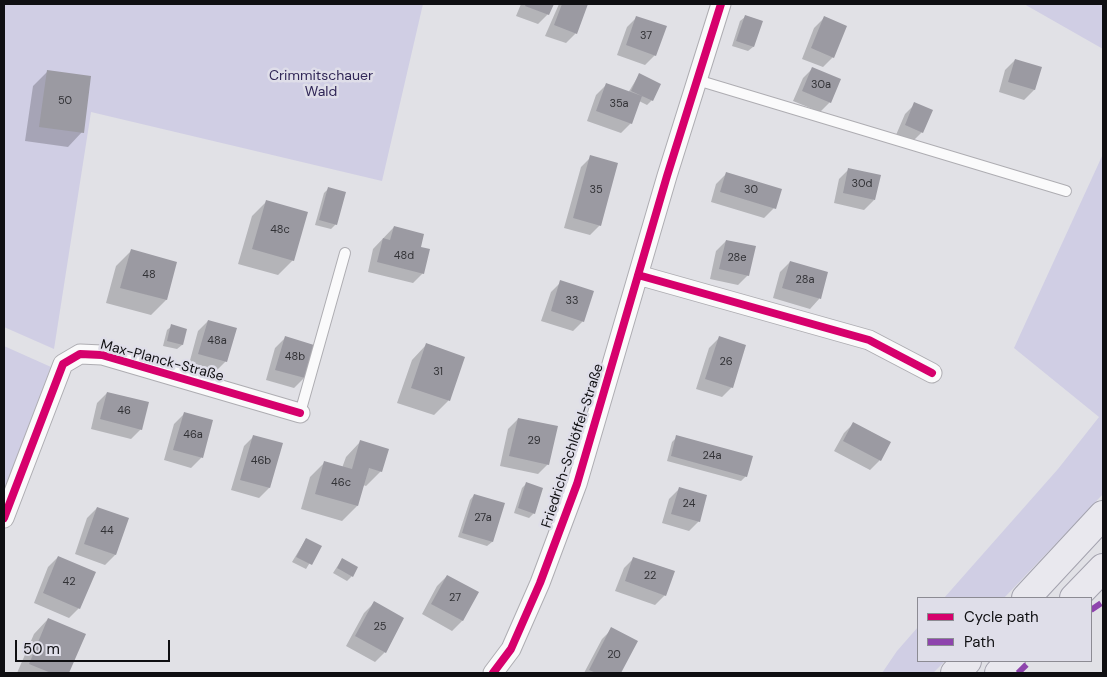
<!DOCTYPE html>
<html>
<head>
<meta charset="utf-8">
<style>
  body { margin:0 }
  #map { position:relative; width:1107px; height:677px; overflow:hidden; background:#e1e1e6; font-family:"DM Sans",sans-serif }
  canvas { display:block }
  .frame { position:absolute; inset:0; border:5px solid #0f0f12; pointer-events:none }
  .legend { position:absolute; left:917px; top:597px; width:175px; height:65px; box-sizing:border-box; background:#dfdee9; border:1px solid #8c8b93; margin:0; padding:6px 9px; list-style:none; font-size:15px; color:#0f0f12 }
  .legend li { display:flex; align-items:center; gap:10px; height:25px }
  .legend b { width:25px; border:1px solid #8c8b93 }
  .scale { position:absolute; left:15px; top:640px; width:155px; height:22px; box-sizing:border-box; border:2px solid #0f0f12; border-top:0; padding-left:6px; font-size:15px; line-height:18px; white-space:nowrap; color:#0f0f12; -webkit-text-stroke:4px #dfdee9; paint-order:stroke }
</style>
</head>
<body>
<div id="map">
<canvas width="1107" height="677"></canvas>
<div class="frame"></div>
<ul class="legend">
<li><b style="height:6px;background:#d6006c"></b>Cycle path</li>
<li><b style="height:6px;background:#8e44ad"></b>Path</li>
</ul>
<div class="scale">50 m</div>
</div>
<script>
const context = document.querySelector('canvas').getContext('2d');
context.lineJoin = 'round';
function paint(path, color) { context.fillStyle = color; context.fill(path, 'evenodd'); }
const poly = rows => new Path2D(rows.map(r => 'M' + r).join(''));
function strokePath(path, color, width, dash) { context.strokeStyle = color; context.lineWidth = width; context.lineCap = dash ? 'butt' : 'round'; context.setLineDash(dash || []); context.stroke(path); }
function drawText(font, color, halo, rows, align = 'center') {
  context.font = font + ' "DM Sans",sans-serif'; context.lineWidth = 5; context.setLineDash([]); context.textBaseline = 'middle'; context.strokeStyle = halo; context.fillStyle = color; for (const [text, x, y, turn = 0] of rows) {
    context.save(); context.translate(x, y); context.rotate((+turn || 0) * Math.PI / 180); context.textAlign = isNaN(turn) ? turn : align; if (halo) context.strokeText(text, 0, 0); context.fillText(text, 0, 0); context.restore();
  }
}
paint(poly([
  [4,4,423,4,382,181,91,112,54,349,4,327],
  [1024,4,1103,4,1103,49],
  [1103,154,1103,494,1004,598,944,598,1058,469,1099,417,1014,348],
  [4,346,51,367,4,495],
  [918,627,918,661,945,661,933,673,882,673,897,651]
]), '#d0cee4');
paint(poly([
  [521,4,552,4,548,14,538,24,516,16],
  [559,4,587,5,576,33,566,43,545,36],
  [637,17,655,55,645,65,617,55,627,27],
  [745,17,753,47,748,51,732,46,740,21],
  [824,18,833,57,823,67,802,59,814,28],
  [1015,60,1041,68,1034,90,1024,100,999,92,1005,70],
  [813,68,830,102,820,112,793,101,803,78],
  [48,71,82,132,68,147,25,141,33,86],
  [639,75,652,100,647,105,639,101,631,123,621,133,587,121,596,95,606,85,628,93],
  [915,104,922,132,912,142,896,135,905,114],
  [591,157,600,225,590,235,564,228,581,167],
  [849,169,874,200,864,210,834,203,839,179],
  [726,174,774,208,764,218,711,202,716,184],
  [329,188,336,224,331,229,315,225,324,193],
  [267,201,293,260,278,275,238,264,252,216],
  [394,227,419,248,423,273,413,283,368,272,373,249],
  [726,241,748,275,738,285,710,279,716,251],
  [131,251,176,263,166,300,151,315,106,303,116,266],
  [790,262,827,273,819,299,810,309,773,298,780,272],
  [561,282,583,321,573,331,541,321,551,292],
  [208,321,226,361,216,371,189,364,198,331],
  [172,326,186,330,182,345,177,349,163,346,167,330],
  [285,338,304,378,294,388,266,380,275,348],
  [719,338,732,387,722,397,696,389,709,348],
  [426,345,463,358,448,401,434,415,397,403,412,360],
  [107,393,141,429,131,439,91,429,97,403],
  [184,414,211,421,201,458,191,468,164,460,174,424],
  [518,419,548,464,538,474,500,466,508,429],
  [854,423,880,460,870,470,834,451,844,433],
  [254,436,281,444,269,488,259,498,231,490,244,446],
  [677,437,746,476,741,481,667,461,672,442],
  [360,442,381,471,366,486,363,485,357,506,342,521,301,509,310,477,325,462,342,468,346,457],
  [526,484,534,513,529,518,514,513,522,488],
  [679,489,699,521,689,531,662,523,669,499],
  [474,495,504,504,492,542,487,546,458,537,470,500],
  [97,508,128,519,115,555,105,565,75,554,87,518],
  [306,539,320,546,306,569,292,562],
  [58,557,79,608,69,618,34,603,48,567],
  [634,558,665,595,655,605,615,591,624,568],
  [342,559,352,576,347,581,333,573],
  [447,576,477,593,462,621,452,631,422,614,437,586],
  [374,603,385,652,375,662,346,646,364,613],
  [48,619,84,635,68,673,17,673,34,634],
  [612,629,636,642,620,673,584,673,602,639]
]), '#0003');
paint(poly([
  [526,4,554,4,549,15,525,6],
  [562,4,588,4,577,34,554,25],
  [745,15,763,21,754,47,736,41],
  [636,16,667,26,656,56,626,45],
  [824,16,847,26,834,58,811,48],
  [1015,59,1042,67,1035,90,1008,82],
  [812,67,841,79,831,103,802,91],
  [47,70,91,76,84,133,39,127],
  [639,73,661,84,653,101,631,91],
  [606,83,642,96,632,124,596,111],
  [914,102,933,110,923,133,905,125],
  [590,155,618,163,601,226,573,218],
  [848,168,881,175,875,200,843,193],
  [726,172,782,189,776,209,720,192],
  [328,187,346,192,337,225,319,220],
  [266,200,308,212,294,261,252,249],
  [394,226,424,234,421,247,430,249,424,274,377,262,383,238,390,240],
  [726,240,756,246,749,276,719,269],
  [131,249,177,262,167,300,120,288],
  [790,261,828,272,821,299,782,288],
  [560,280,594,291,584,322,551,311],
  [208,320,237,328,227,362,198,354],
  [171,324,187,329,183,345,167,341],
  [285,336,314,345,305,378,275,370],
  [719,336,746,345,733,388,705,379],
  [426,343,465,357,450,401,411,388],
  [107,392,149,402,142,430,100,419],
  [184,412,213,420,203,458,173,450],
  [518,418,558,426,549,465,509,456],
  [853,422,891,442,881,461,843,441],
  [253,435,283,443,270,488,240,480],
  [676,435,753,456,747,477,671,456],
  [360,440,389,449,382,472,369,468,358,506,315,494,324,461,352,469],
  [526,482,543,488,535,514,518,508],
  [679,487,707,495,700,522,671,514],
  [474,494,505,503,493,542,462,533],
  [97,507,129,518,116,555,84,544],
  [306,538,322,546,312,565,296,557],
  [58,556,96,572,80,609,43,593],
  [633,557,675,571,666,596,625,581],
  [342,558,358,567,353,577,337,568],
  [447,575,479,592,463,621,431,604],
  [374,601,404,618,386,653,355,636],
  [48,618,86,634,69,673,51,673,29,664],
  [611,627,638,641,621,673,596,673,589,670]
]), '#9b9aa2');
const lane = poly([
  [697,80,1066,191],
  [300,413,345,253]
]);
const street = poly([
  [638,275,869,340,932,373],
  [4,518,63,364,80,354,102,355,300,413],
  [493,673,511,649,540,583,577,484,667,176,721,4]
]);
const primary = poly([
  [1026,598,1103,515],
  [1074,598,1103,568],
  [955,673,967,661],
  [999,673,1011,661]
]);
strokePath(lane, '#aeadb2', 12);
strokePath(street, '#aeadb2', 21);
strokePath(primary, '#a3a2ae', 30);
strokePath(lane, '#fafafb', 10);
strokePath(street, '#fafafb', 19);
strokePath(primary, '#e9e8ee', 28);
strokePath(poly([
  [1091,610,1103,602],
  [1018,673,1030,661]
]), '#8e44ad', 6, [12, 6]);
strokePath(poly([
  [638,275,869,340,932,373],
  [4,518,63,364,80,354,102,355,300,413],
  [493,673,511,649,540,583,577,484,667,176,721,4]
]), '#d6006c', 8);
drawText('11px', '#323236', null, [
  ["37",646,36],
  ["30a",821,85],
  ["50",65,101],
  ["35a",619,104],
  ["30d",862,184],
  ["35",596,190],
  ["30",751,190],
  ["48c",280,230],
  ["48d",404,256],
  ["28e",737,258],
  ["48",149,275],
  ["28a",805,280],
  ["33",572,301],
  ["48a",217,341],
  ["48b",295,357],
  ["26",726,362],
  ["31",438,372],
  ["46",124,411],
  ["46a",193,435],
  ["29",534,441],
  ["24a",712,456],
  ["46b",261,461],
  ["46c",341,483],
  ["24",689,504],
  ["27a",483,518],
  ["44",107,531],
  ["22",650,576],
  ["42",69,582],
  ["27",455,598],
  ["25",380,627],
  ["20",614,655]
]);
drawText('14px', '#312757', '#dfdee9', [
  ["Crimmitschauer",321,76],
  ["Wald",321,92]
]);
drawText('14px', '#0f0f12', '#dfdee9', [
  ["Max-Planck-Straße",162,361,15],
  ["Friedrich-Schlöffel-Straße",573,446,-72]
]);
</script>
</body>
</html>
